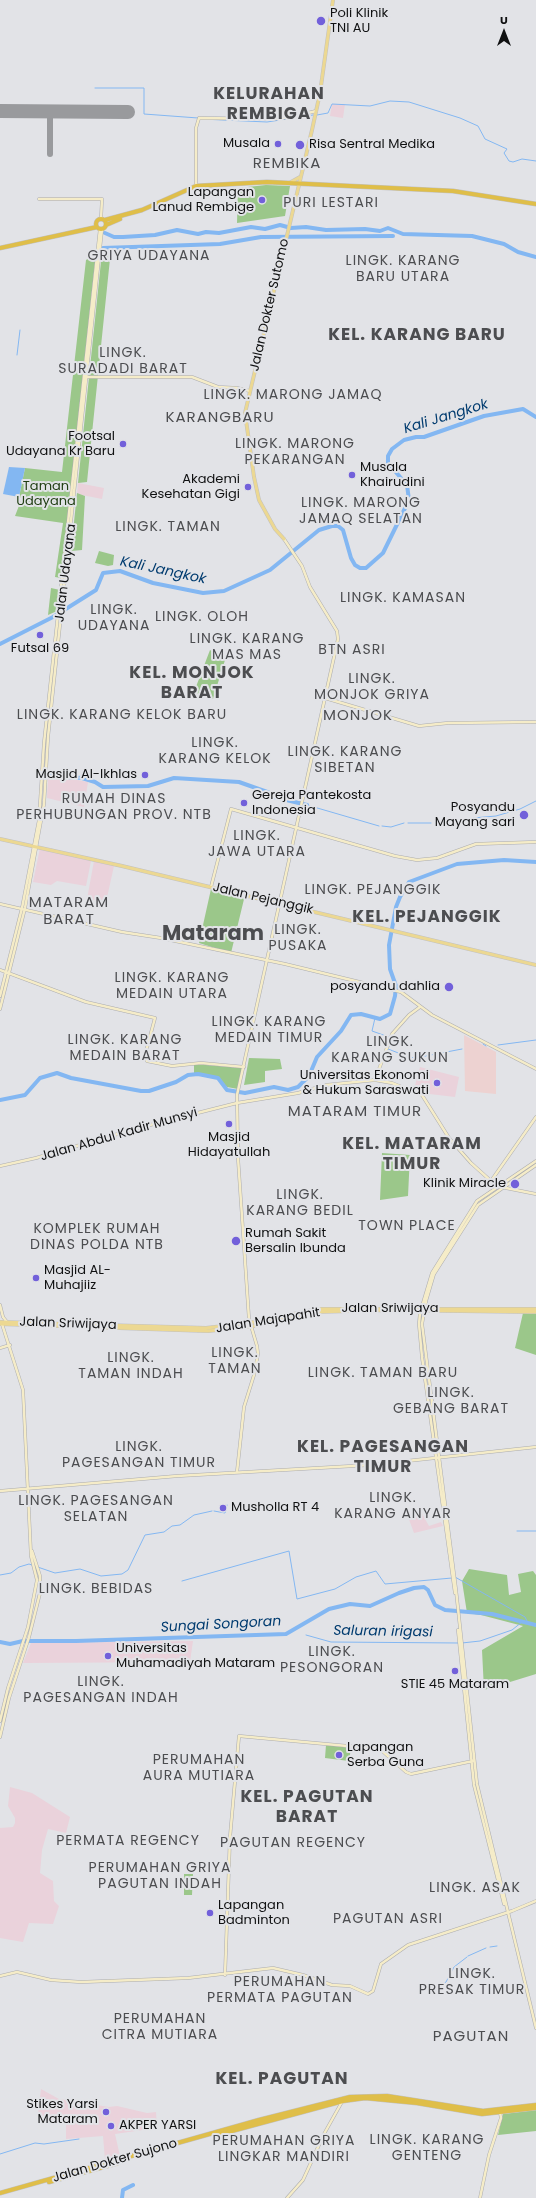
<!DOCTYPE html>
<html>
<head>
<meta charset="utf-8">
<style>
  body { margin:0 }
  #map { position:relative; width:536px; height:2198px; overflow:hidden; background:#e2e3e7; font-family:Poppins,sans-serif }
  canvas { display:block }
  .north { position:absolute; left:484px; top:12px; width:40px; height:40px; -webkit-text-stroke:3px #e2e3e7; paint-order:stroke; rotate:0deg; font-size:11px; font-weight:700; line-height:16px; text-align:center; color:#101112 }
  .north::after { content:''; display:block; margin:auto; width:14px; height:18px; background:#101112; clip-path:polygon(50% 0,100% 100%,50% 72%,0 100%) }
</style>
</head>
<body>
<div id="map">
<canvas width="536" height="2198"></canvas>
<div class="north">U</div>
</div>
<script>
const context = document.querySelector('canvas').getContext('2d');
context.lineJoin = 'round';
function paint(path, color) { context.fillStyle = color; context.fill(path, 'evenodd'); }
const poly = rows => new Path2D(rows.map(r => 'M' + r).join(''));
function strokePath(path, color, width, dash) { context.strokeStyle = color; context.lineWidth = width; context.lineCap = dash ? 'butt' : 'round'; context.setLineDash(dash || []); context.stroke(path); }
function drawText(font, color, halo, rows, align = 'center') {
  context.font = font + ' Poppins,sans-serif'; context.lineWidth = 4; context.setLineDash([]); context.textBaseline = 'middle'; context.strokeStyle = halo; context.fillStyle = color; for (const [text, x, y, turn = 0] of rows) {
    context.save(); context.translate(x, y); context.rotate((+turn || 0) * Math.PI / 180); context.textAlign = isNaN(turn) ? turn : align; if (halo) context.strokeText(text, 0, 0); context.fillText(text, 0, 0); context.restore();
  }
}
paint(poly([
  [332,104,345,104,343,118,330,116],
  [78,483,104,488,102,499,77,494],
  [61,777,88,782,84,807,47,798,48,778],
  [40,848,91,861,86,886,57,881,51,885,33,882],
  [94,861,114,866,106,902,87,899],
  [420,1067,459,1077,455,1097,421,1093,414,1089],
  [420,1510,429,1526,441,1522,443,1526,414,1533,407,1514],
  [193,1641,190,1662,23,1663,31,1643],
  [10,1787,32,1793,70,1817,66,1833,48,1829,42,1850,40,1873,53,1881,54,1901,59,1906,53,1924,29,1923,23,1942,0,1938,0,1828,13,1827,15,1823,15,1818,8,1806],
  [41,2089,59,2099,109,2107,117,2106,147,2113,156,2112,157,2128,115,2134,120,2156,105,2160,103,2136,66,2139,66,2118,54,2119,37,2124]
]), '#ead2db');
paint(poly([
  [464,1035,496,1052,496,1094,465,1091]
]), '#edd2d1');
paint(poly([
  [266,185,290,186,285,216,237,223,238,188],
  [111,249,87,482,78,483,102,252],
  [96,253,61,578,55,577,63,523,15,516,22,498,19,497,25,468,62,472,86,260],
  [77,493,85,496,82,550,71,551],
  [99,551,114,555,113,565,108,566,95,563],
  [51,588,60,590,57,611,48,615],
  [210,650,225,660,213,699,194,692],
  [211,889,245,895,231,953,199,943],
  [249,1058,280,1059,282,1069,265,1071,265,1082,244,1085],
  [194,1064,242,1068,238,1089,227,1087,218,1077,194,1073],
  [382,1153,410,1155,408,1196,380,1200],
  [523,1313,536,1314,536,1355,515,1348],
  [469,1569,507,1575,509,1595,521,1592,518,1574,533,1571,536,1575,536,1674,484,1690,482,1650,523,1626,481,1615,467,1613,462,1581],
  [326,1745,351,1748,349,1761,325,1758],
  [184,1874,193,1874,192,1895,184,1895],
  [536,2110,536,2131,498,2135,503,2114]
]), '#9bc78a');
paint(poly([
  [9,467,25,468,19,497,3,494]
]), '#83b7f2');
strokePath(poly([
  [95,88,144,88,144,114,198,118],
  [317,115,328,113,332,104,370,106,390,101,409,102,460,118,478,126,485,139,507,149,504,153,509,161,513,162,522,159,536,161],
  [201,119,267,122,313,115],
  [17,355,20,330],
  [307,805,379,826],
  [473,818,496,816,520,809,536,801],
  [450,820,469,819],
  [436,822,446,821],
  [408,823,431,823],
  [382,826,391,827,404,823],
  [375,1018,372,1031,389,1037],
  [483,1044,486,1046],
  [498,1045,536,1040],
  [389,1047,392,1038],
  [388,1049,401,1054],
  [405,1056,415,1058,462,1049],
  [214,1511,225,1513,227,1505],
  [517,1531,536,1531],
  [0,1575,11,1573,19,1567,29,1564,55,1573,80,1569,101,1576,122,1574,128,1570,145,1535,164,1532,172,1526,180,1525,194,1515,212,1511],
  [455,1577,525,1617,528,1623],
  [182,1581,289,1551,297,1599,335,1589,356,1577,376,1571,385,1584,452,1578],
  [306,1635,331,1642,459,1643],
  [462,1643,480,1641,512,1630,522,1622],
  [490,1947,497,1946],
  [468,1956,486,1948],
  [438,1988,446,1982,454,1967,467,1957],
  [0,2154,35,2143,44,2144,79,2139]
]), '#83b7f2', 1);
strokePath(poly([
  [105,233,114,237,123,237,155,235,177,230,198,234,206,232,219,233,251,227,265,229,280,225,291,228,306,227,326,230,365,229,380,231,388,228,403,234,472,236,504,244,518,252,536,257],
  [103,248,220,244,261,237,393,236],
  [0,644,53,617,96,590,103,573,120,571,153,583,203,593,224,591,270,570,319,530,332,526,338,526,343,530,351,558,355,565,360,568,366,568,383,553,409,500,407,485,388,463,388,456,392,449,404,440,416,437,424,437,484,416,523,409,536,417],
  [49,776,82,778,95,782,103,787,148,786,174,778,239,782,270,793,274,797,307,805],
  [0,1100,25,1095,40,1078,57,1073,71,1078,141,1091,149,1091,176,1082,188,1075,198,1074,218,1078,227,1090,245,1093,274,1087,288,1090,298,1087,309,1076,317,1057,341,1031,351,1015,361,1014,380,1019,390,1014,395,996,396,986,390,969,389,945,396,907,400,897,409,882,457,864,504,860,536,862],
  [0,1642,10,1644,23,1641,76,1641,286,1634,329,1609,350,1604,370,1606,399,1593,414,1588,424,1587,428,1590,435,1605,445,1610,492,1614,536,1625],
  [122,2198,123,2190,133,2185]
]), '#83b7f2', 4);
strokePath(poly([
  [50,112,50,154]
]), '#999a9d', 6);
strokePath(poly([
  [0,111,128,112]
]), '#999a9d', 14);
const secondary = poly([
  [196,186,196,128,199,118,272,119,292,117,316,111],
  [39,199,102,199,101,219],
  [87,377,192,377,218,387,237,388,250,391],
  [325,698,419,726,448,723,536,722],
  [211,887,231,809,395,856,417,860,437,858,476,844,536,842],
  [0,904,122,932,161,938,285,964,401,992,432,1015,536,1069],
  [0,970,86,1002,155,1018,145,1055,147,1061,172,1066,201,1063,244,1067],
  [0,996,22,908,39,820,44,743,100,229],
  [0,1009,25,908,44,804,48,737,102,229],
  [375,1080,392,1034,409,1015,420,1007],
  [536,1165,478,1205,434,1274,426,1301,422,1324,456,1590,477,1784,536,2028],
  [0,1166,36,1158,138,1128,237,1103,298,1093,326,1085,375,1080,392,1083,422,1095,449,1138,471,1163,491,1181,501,1187,536,1194],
  [491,1181,536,1117],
  [0,1305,3,1317,7,1322],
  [0,1348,10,1345],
  [237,1472,244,1407,254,1375,258,1354,257,1346,249,1319,238,1158,237,1095,338,639,337,631,310,587,302,566,284,539],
  [0,1491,177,1476,370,1465,536,1447],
  [455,1593,422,1357,419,1324,420,1313,432,1273,477,1201,536,1161],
  [458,1630,474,1785,504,1904],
  [0,1721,8,1688,28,1627,37,1580,31,1556,23,1390,2,1324],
  [0,1737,9,1698,29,1637,40,1593,40,1576,32,1551],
  [225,1975,230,1837,239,1736,380,1749,406,1772,411,1774,473,1761],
  [0,1976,17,1972,51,1980,81,1982,188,1978,273,1968,303,1975,332,1985,350,1986,368,1994,373,1991,381,1964,408,1945,512,1911,536,1901],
  [287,2198,303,2180,324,2134,343,2100],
  [480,2198,489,2155,501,2118,500,2112]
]);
const primary = poly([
  [291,182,300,177],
  [284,539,275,529,259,500,254,477,245,413,312,130,320,93,333,0],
  [0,839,122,866,536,965],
  [0,1322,206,1328,249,1323,318,1309,536,1309],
  [0,1324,208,1331,254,1326,313,1312,387,1310,536,1312]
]);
const highway = poly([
  '96 224a5 5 0 1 1 10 0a5 5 0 1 1-10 0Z',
  [105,220,142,210,196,186,267,182,453,191,536,204],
  [106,225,120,219],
  [0,248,97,227],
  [217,2135,343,2101,365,2098,417,2103,482,2114,536,2108],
  [49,2182,118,2163],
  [0,2193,259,2120,350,2097,387,2096,483,2111,536,2105]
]);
strokePath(secondary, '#abacb0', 3.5);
strokePath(primary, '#c1c1c1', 4);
strokePath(highway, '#c1c1c1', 5);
strokePath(secondary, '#f5ecc8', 2.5);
strokePath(primary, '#ecd892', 3);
strokePath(highway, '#dfbe49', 4);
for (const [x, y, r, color] of [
  [321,21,5,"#7260da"],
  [278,144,4,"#7260da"],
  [300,145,5,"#7260da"],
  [262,200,4,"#7260da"],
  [123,444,4,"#7260da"],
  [352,475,4,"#7260da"],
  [248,487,4,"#7260da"],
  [40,635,4,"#7260da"],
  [145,775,4,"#7260da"],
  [244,803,4,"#7260da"],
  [524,815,5,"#7260da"],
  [449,987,5,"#7260da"],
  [437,1083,4,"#7260da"],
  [229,1124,4,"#7260da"],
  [515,1184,5,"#7260da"],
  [236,1241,5,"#7260da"],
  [36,1278,4,"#7260da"],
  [223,1508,4,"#7260da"],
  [108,1656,4,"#7260da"],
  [455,1671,4,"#7260da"],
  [339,1755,4,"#7260da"],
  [210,1913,4,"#7260da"],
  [106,2112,4,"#7260da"],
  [111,2126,4,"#7260da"]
]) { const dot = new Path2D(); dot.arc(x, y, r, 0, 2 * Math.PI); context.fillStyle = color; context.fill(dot); strokePath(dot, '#e2e3e7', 1.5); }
drawText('13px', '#101112', '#e2e3e7', [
  ["Poli Klinik",330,14],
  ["TNI AU",330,29],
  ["Musala",270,144,"right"],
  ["Risa Sentral Medika",309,145],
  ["Lapangan",254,193,"right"],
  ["Lanud Rembige",254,208,"right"],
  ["Footsal",115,437,"right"],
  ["Udayana Kr Baru",115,452,"right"],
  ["Musala",360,468],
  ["Khairudini",360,483],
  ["Akademi",240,480,"right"],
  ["Kesehatan Gigi",240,495,"right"],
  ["Futsal 69",40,649,"center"],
  ["Masjid Al-Ikhlas",137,775,"right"],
  ["Gereja Pantekosta",252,796],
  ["Indonesia",252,811],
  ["Posyandu",515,808,"right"],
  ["Mayang sari",515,823,"right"],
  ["posyandu dahlia",440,987,"right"],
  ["Universitas Ekonomi",429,1076,"right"],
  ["& Hukum Saraswati",429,1091,"right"],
  ["Masjid",229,1138,"center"],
  ["Hidayatullah",229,1153,"center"],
  ["Klinik Miracle",506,1184,"right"],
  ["Rumah Sakit",245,1234],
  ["Bersalin Ibunda",245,1249],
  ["Masjid AL-",44,1271],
  ["Muhajiiz",44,1286],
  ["Musholla RT 4",231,1508],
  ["Universitas",116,1649],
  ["Muhamadiyah Mataram",116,1664],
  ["STIE 45 Mataram",455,1685,"center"],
  ["Lapangan",347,1748],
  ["Serba Guna",347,1763],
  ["Lapangan",218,1906],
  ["Badminton",218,1921],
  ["Stikes Yarsi",98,2105,"right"],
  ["Mataram",98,2120,"right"],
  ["AKPER YARSI",119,2126]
], 'left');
drawText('13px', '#101112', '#e2e3e7', [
  ["Jalan Dokter Sutomo",270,305,-77],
  ["Jalan Udayana",66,573,-83],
  ["Jalan Pejanggik",263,899,13],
  ["Jalan Abdul Kadir Munsyi",119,1135,-16],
  ["Jalan Sriwijaya",390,1309],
  ["Jalan Majapahit",268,1321,-9],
  ["Jalan Sriwijaya",68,1324,2],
  ["Jalan Dokter Sujono",115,2161,-16]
]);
drawText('13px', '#203e12', '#e2e3e7', [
  ["Taman",46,487],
  ["Udayana",46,502]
]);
context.letterSpacing = '1px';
drawText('14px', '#4c4d50', '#e2e3e7', [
  ["PURI LESTARI",331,203],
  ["GRIYA UDAYANA",149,256],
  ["LINGK. KARANG",403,261],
  ["BARU UTARA",403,277],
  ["LINGK.",123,353],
  ["SURADADI BARAT",123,369],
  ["LINGK. MARONG JAMAQ",293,395],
  ["LINGK. MARONG",295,444],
  ["PEKARANGAN",295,460],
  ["LINGK. MARONG",361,503],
  ["JAMAQ SELATAN",361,519],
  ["LINGK. TAMAN",168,527],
  ["LINGK. KAMASAN",403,598],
  ["LINGK.",114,610],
  ["UDAYANA",114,626],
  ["LINGK. OLOH",202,617],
  ["LINGK. KARANG",247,639],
  ["MAS MAS",247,655],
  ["BTN ASRI",352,650],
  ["LINGK.",372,679],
  ["MONJOK GRIYA",372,695],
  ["LINGK. KARANG KELOK BARU",122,715],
  ["LINGK.",215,743],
  ["KARANG KELOK",215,759],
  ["LINGK. KARANG",345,752],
  ["SIBETAN",345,768],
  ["RUMAH DINAS",114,799],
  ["PERHUBUNGAN PROV. NTB",114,815],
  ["LINGK.",257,836],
  ["JAWA UTARA",257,852],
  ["LINGK. PEJANGGIK",373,890],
  ["LINGK.",298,930],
  ["PUSAKA",298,946],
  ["LINGK. KARANG",172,978],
  ["MEDAIN UTARA",172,994],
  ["LINGK. KARANG",269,1022],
  ["MEDAIN TIMUR",269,1038],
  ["LINGK. KARANG",125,1040],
  ["MEDAIN BARAT",125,1056],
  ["LINGK.",390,1042],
  ["KARANG SUKUN",390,1058],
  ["LINGK.",300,1195],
  ["KARANG BEDIL",300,1211],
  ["TOWN PLACE",407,1226],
  ["KOMPLEK RUMAH",97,1229],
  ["DINAS POLDA NTB",97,1245],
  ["LINGK.",235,1353],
  ["TAMAN",235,1369],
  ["LINGK.",131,1358],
  ["TAMAN INDAH",131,1374],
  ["LINGK. TAMAN BARU",383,1373],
  ["LINGK.",451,1393],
  ["GEBANG BARAT",451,1409],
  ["LINGK.",139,1447],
  ["PAGESANGAN TIMUR",139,1463],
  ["LINGK.",393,1498],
  ["KARANG ANYAR",393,1514],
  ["LINGK. PAGESANGAN",96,1501],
  ["SELATAN",96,1517],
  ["LINGK. BEBIDAS",96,1589],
  ["LINGK.",332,1652],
  ["PESONGORAN",332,1668],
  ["LINGK.",101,1682],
  ["PAGESANGAN INDAH",101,1698],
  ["PERUMAHAN",199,1760],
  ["AURA MUTIARA",199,1776],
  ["PERMATA REGENCY",128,1841],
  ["PAGUTAN REGENCY",293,1843],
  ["PERUMAHAN GRIYA",160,1868],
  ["PAGUTAN INDAH",160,1884],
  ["LINGK. ASAK",475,1888],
  ["PAGUTAN ASRI",388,1919],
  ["LINGK.",472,1974],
  ["PRESAK TIMUR",472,1990],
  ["PERUMAHAN",280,1982],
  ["PERMATA PAGUTAN",280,1998],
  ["PERUMAHAN",160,2019],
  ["CITRA MUTIARA",160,2035],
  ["LINGK. KARANG",427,2140],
  ["GENTENG",427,2156],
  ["PERUMAHAN GRIYA",284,2141],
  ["LINGKAR MANDIRI",284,2157]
]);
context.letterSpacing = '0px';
drawText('italic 14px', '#003b6f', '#e2e3e7', [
  ["Kali Jangkok",446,417,-17],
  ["Kali Jangkok",163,571,12],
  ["Sungai Songoran",221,1625,-3],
  ["Saluran irigasi",383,1632,1]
]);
context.letterSpacing = '1px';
drawText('15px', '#4c4d50', '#e2e3e7', [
  ["REMBIKA",287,164],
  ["KARANGBARU",220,418],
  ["MONJOK",358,716],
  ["MATARAM",69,903],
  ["BARAT",69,920],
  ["MATARAM TIMUR",355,1112],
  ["PAGUTAN",471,2037]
]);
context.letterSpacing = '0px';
context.letterSpacing = '1px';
drawText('bold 17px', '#4c4d50', '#e2e3e7', [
  ["KELURAHAN",269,95],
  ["REMBIGA",269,115],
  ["KEL. KARANG BARU",417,336],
  ["KEL. MONJOK",192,674],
  ["BARAT",192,694],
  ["KEL. PEJANGGIK",427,918],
  ["KEL. MATARAM",412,1145],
  ["TIMUR",412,1165],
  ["KEL. PAGESANGAN",383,1448],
  ["TIMUR",383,1468],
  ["KEL. PAGUTAN",307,1798],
  ["BARAT",307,1818],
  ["KEL. PAGUTAN",282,2080]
]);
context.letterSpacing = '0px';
drawText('bold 21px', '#4c4d50', '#e2e3e7', [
  ["Mataram",213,935]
]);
</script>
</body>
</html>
